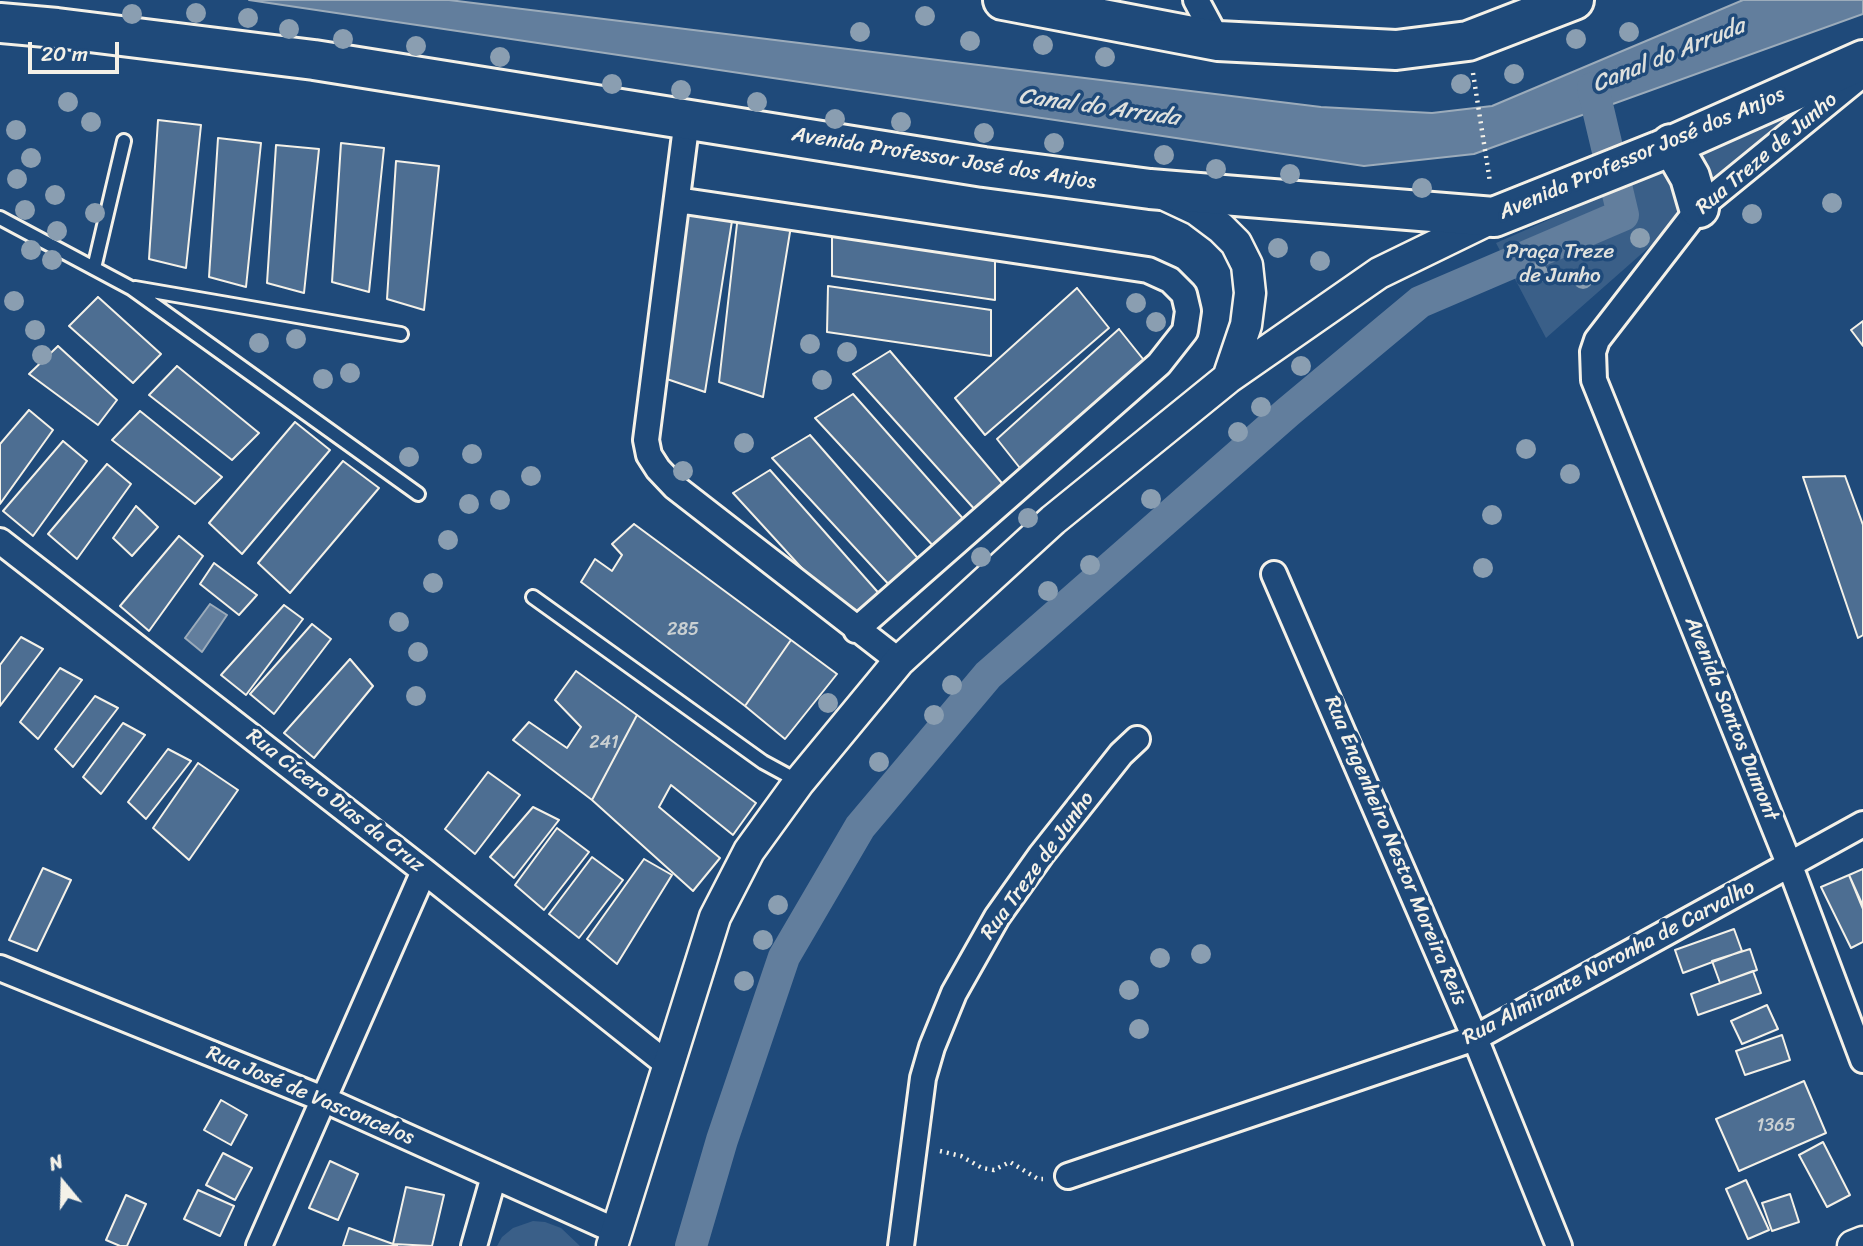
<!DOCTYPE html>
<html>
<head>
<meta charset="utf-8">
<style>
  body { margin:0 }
  #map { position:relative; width:1863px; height:1246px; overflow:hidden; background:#1f4a7a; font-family:Sriracha,sans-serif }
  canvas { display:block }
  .north { position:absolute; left:28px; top:1148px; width:70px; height:70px; -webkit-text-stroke:5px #1f4a7a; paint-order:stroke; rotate:341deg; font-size:19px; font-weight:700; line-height:28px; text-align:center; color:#f4f1e8 }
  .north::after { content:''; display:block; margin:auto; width:24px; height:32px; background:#f4f1e8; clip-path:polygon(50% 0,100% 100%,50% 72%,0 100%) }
  .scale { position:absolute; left:28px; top:42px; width:91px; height:32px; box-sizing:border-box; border:4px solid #f4f1e8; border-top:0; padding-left:9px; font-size:21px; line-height:24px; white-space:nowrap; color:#f4f1e8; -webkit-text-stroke:5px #1f4a7a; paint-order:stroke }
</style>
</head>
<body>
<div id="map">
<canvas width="1863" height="1246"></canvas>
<div class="north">N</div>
<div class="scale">20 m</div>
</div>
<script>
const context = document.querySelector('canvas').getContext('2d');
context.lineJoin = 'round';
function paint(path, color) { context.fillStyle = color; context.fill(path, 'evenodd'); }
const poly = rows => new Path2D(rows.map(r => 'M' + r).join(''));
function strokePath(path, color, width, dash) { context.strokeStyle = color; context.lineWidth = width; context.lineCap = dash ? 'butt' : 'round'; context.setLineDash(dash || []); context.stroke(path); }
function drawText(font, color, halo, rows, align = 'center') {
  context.font = font + ' Sriracha,sans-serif'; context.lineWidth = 7; context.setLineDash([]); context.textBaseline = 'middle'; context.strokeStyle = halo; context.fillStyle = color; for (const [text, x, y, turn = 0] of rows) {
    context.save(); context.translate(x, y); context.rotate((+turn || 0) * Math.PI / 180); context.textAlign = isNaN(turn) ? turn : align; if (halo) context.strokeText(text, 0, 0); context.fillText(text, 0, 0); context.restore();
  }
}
paint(poly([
  [1809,103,1712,189,1688,156],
  [1660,171,1671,174,1681,186,1681,219,1546,338,1496,243],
  [533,1221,545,1222,561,1228,580,1246,497,1246,502,1237,513,1228]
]), '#3a5f88');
const water = poly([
  [249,0,449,0,1321,107,1432,113,1492,106,1743,0,1863,0,1863,14,1474,154,1364,166,249,0],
  [210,604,227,615,202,652,185,638,210,604]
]);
paint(water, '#627e9d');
strokePath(water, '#9cacbb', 2);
strokePath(poly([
  [691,1246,722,1140,784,957,860,827,988,675,1288,412,1420,302,1623,215,1593,88]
]), '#627e9d', 32);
const building = poly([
  [158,120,201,125,186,268,149,259,158,120],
  [218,138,261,143,246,287,209,277,218,138],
  [341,143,384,148,369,292,332,282,341,143],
  [276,145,319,149,304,293,267,283,276,145],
  [396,161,439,166,424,310,387,299,396,161],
  [679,210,732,221,705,392,661,377,679,210],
  [738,215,791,226,763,397,719,382,738,215],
  [832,230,995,255,995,300,832,276,832,230],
  [828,286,991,310,991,356,827,332,828,286],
  [1077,288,1109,328,985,435,955,398,1077,288],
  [98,297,161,354,133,383,69,326,98,297],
  [1863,321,1863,346,1851,330,1863,321],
  [1119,329,1151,369,1027,477,997,439,1119,329],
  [58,346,117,400,98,425,29,374,58,346],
  [890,351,1007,489,977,512,853,374,890,351],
  [177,366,259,433,232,460,149,395,177,366],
  [853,394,966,522,936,549,815,418,853,394],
  [29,410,53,430,0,504,0,444,29,410],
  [140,411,222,477,195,504,112,440,140,411],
  [295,422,330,450,242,554,209,523,295,422],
  [810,435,922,563,893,589,772,458,810,435],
  [63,441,87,461,33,536,3,511,63,441],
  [343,461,379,488,290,593,258,563,343,461],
  [107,464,131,484,77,559,48,534,107,464],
  [770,470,883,598,853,624,733,493,770,470],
  [1845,476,1863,525,1863,635,1858,638,1803,477,1845,476],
  [136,506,158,527,132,556,113,538,136,506],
  [634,524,791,640,745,706,581,582,595,559,612,571,622,555,612,544,634,524],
  [179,536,203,556,149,631,120,606,179,536],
  [214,563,257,595,239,615,200,584,214,563],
  [284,605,303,619,246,695,221,675,284,605],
  [312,624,331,639,274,714,250,694,312,624],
  [21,637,43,649,0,706,0,665,21,637],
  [791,640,837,674,785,739,745,706,791,640],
  [350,659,373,686,314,758,284,733,350,659],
  [60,668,82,680,38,739,20,722,60,668],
  [576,671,637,715,592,800,513,740,529,722,567,748,581,727,555,700,576,671],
  [95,696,118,708,73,767,55,749,95,696],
  [637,715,756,803,733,835,671,785,659,807,720,858,693,891,592,800,637,715],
  [123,723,145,735,101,794,83,777,123,723],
  [168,749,191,761,146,819,128,802,168,749],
  [198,763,238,790,189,860,153,828,198,763],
  [488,772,520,795,475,854,445,829,488,772],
  [533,807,559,820,514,878,490,857,533,807],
  [557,828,589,852,544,910,515,885,557,828],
  [592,857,623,880,579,938,549,914,592,857],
  [644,859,672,875,617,964,587,939,644,859],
  [43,868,71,880,37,951,9,940,43,868],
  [1863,869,1863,906,1849,875,1863,869],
  [1849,875,1863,909,1863,942,1851,948,1821,887,1849,875],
  [1734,929,1742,951,1683,973,1675,950,1734,929],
  [1750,949,1757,970,1720,983,1712,961,1750,949],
  [1753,971,1761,993,1698,1015,1691,994,1753,971],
  [1767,1005,1778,1029,1742,1044,1731,1021,1767,1005],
  [1782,1035,1790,1060,1745,1075,1736,1051,1782,1035],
  [1804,1081,1826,1133,1739,1171,1716,1119,1804,1081],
  [221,1100,247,1115,231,1145,204,1130,221,1100],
  [1823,1142,1850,1195,1827,1207,1799,1155,1823,1142],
  [223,1153,252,1168,235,1200,206,1185,223,1153],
  [330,1161,358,1174,338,1220,309,1208,330,1161],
  [1746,1180,1769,1230,1748,1239,1726,1189,1746,1180],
  [406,1187,444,1195,432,1246,393,1244,406,1187],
  [198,1190,234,1206,220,1236,184,1219,198,1190],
  [1790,1194,1799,1222,1772,1231,1762,1203,1790,1194],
  [126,1195,146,1204,127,1246,120,1246,106,1240,126,1195],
  [349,1228,393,1244,397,1246,343,1246,349,1228]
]);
paint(building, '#4d6e92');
strokePath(building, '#f4f1e8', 2);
const service = poly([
  [0,218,131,288,418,494],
  [94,268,124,141],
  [135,288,401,334],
  [533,597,763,762,798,781]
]);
const minor = poly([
  [1196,0,1218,41],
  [1863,74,1699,208,1597,340,1593,352,1594,380,1790,866,1863,1060],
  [687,119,646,440,649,455,658,469,675,487,899,661],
  [677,200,1148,270,1170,280,1184,294,1188,311,1185,331,1159,364,856,630],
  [0,541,424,871,667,1064],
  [1274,574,1475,1038,1559,1246],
  [0,968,323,1099,616,1231],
  [1068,1176,1475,1038,1863,824],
  [259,1246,424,871],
  [474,1246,494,1176],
  [901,1246,923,1078,932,1047,954,993,997,917,1041,855,1121,754,1137,739]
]);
const tertiary = poly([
  [1165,195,1197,210,1221,228,1236,243,1247,265,1250,293,1246,325,1228,378],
  [612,1246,715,917,749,851,799,782,899,661,1053,520,1228,378,1379,273,1494,217],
  [1853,1246,1863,1242]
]);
const primary = poly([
  [1003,0,1218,41,1396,50,1468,41,1574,0],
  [0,23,57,28,314,60,984,167,1150,189,1494,217,1659,151,1863,60],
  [1671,144,1690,177,1699,208]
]);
strokePath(service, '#f4f1e8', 18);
strokePath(minor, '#f4f1e8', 30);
strokePath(tertiary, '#f4f1e8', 35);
strokePath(primary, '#f4f1e8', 44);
strokePath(poly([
  [1473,73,1490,182],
  [940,1151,961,1156,982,1168,994,1170,1010,1162,1038,1179,1043,1179]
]), '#f4f1e8', 4.5, [2, 5]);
strokePath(service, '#1f4a7a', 12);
strokePath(minor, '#1f4a7a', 24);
strokePath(tertiary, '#1f4a7a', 30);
strokePath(primary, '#1f4a7a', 38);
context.fillStyle = '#8a9eb1';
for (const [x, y] of [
  [196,13],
  [132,14],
  [925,16],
  [248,18],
  [289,29],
  [860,32],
  [1629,32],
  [343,39],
  [1576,39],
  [970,41],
  [1043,45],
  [416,46],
  [500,57],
  [1105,57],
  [1514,74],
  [612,84],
  [1461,84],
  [681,90],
  [68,102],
  [757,102],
  [835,119],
  [91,122],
  [901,122],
  [16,130],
  [984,133],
  [1054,143],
  [1164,155],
  [31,158],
  [1216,169],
  [1290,174],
  [17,179],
  [1422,188],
  [55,195],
  [1832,203],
  [25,210],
  [95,213],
  [1752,214],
  [57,231],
  [1640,238],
  [1278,248],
  [31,250],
  [52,260],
  [1320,261],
  [1538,273],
  [1583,279],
  [14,301],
  [1136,303],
  [1156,322],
  [35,330],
  [296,339],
  [259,343],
  [810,344],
  [847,352],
  [42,355],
  [1301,366],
  [350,373],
  [323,379],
  [822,380],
  [1261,407],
  [1238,432],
  [744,443],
  [1526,449],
  [472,454],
  [409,457],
  [683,471],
  [1570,474],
  [531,476],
  [1151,499],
  [500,500],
  [469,504],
  [1492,515],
  [1028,518],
  [448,540],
  [981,557],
  [1090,565],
  [1483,568],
  [433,583],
  [1048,591],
  [399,622],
  [418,652],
  [952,685],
  [416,696],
  [828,703],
  [934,715],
  [879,762],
  [778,905],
  [763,940],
  [1201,954],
  [1160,958],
  [744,981],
  [1129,990],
  [1139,1029]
]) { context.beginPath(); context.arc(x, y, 10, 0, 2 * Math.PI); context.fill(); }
drawText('18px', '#cad0d2', null, [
  ["285",683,630],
  ["241",604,743],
  ["1365",1776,1126]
]);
drawText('21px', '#f4f1e8', '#1f4a7a', [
  ["Avenida Professor José dos Anjos",1642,154,-23],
  ["Rua Treze de Junho",1767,154,-40],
  ["Avenida Professor José dos Anjos",944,159,9],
  ["Avenida Santos Dumont",1731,719,68],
  ["Rua Cícero Dias da Cruz",335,801,38],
  ["Rua Engenheiro Nestor Moreira Reis",1395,851,67],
  ["Rua Treze de Junho",1038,866,-54],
  ["Rua Almirante Noronha de Carvalho",1609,963,-28],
  ["Rua José de Vasconcelos",310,1096,23]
]);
drawText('21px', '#e1e2de', '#1f4a7a', [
  ["Praça Treze",1560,253],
  ["de Junho",1560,277]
]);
drawText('italic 23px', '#dee0dd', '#1f4a7a', [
  ["Canal do Arruda",1669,56,-22],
  ["Canal do Arruda",1099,108,8]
]);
</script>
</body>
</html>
